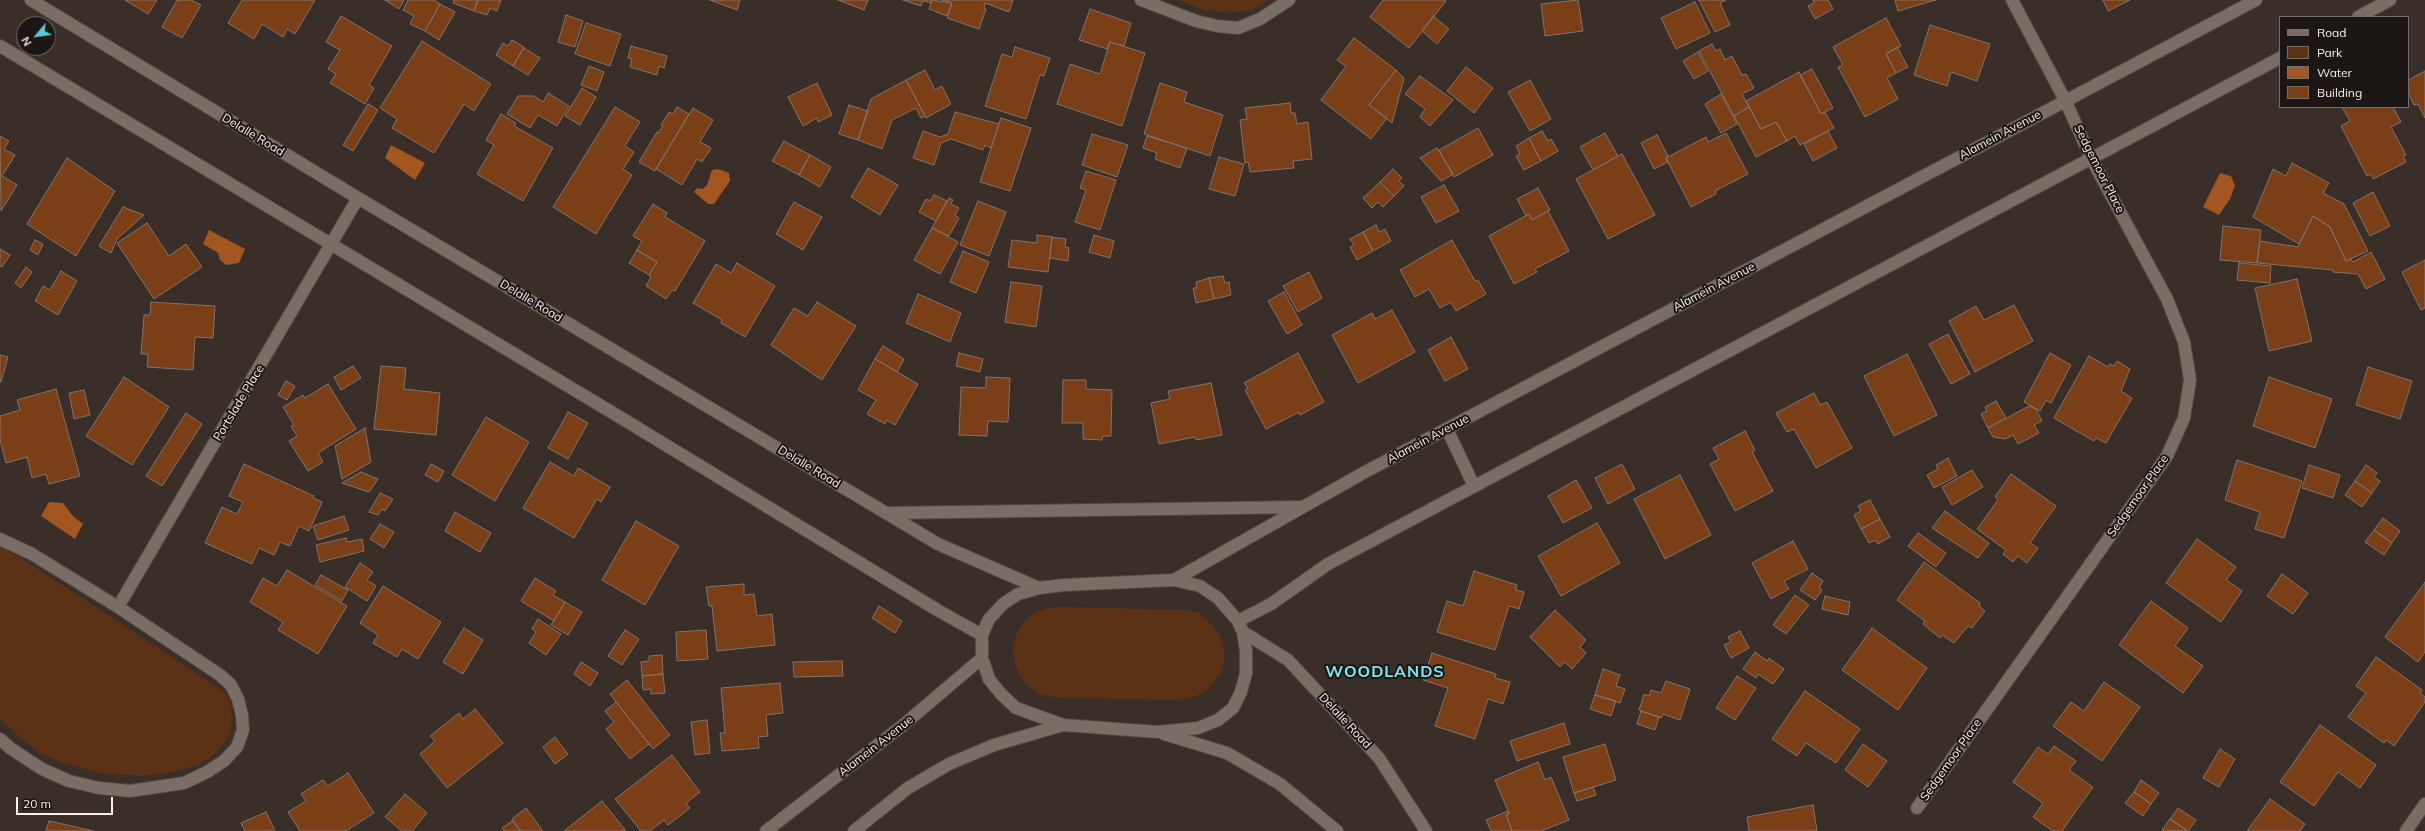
<!DOCTYPE html>
<html>
<head>
<meta charset="utf-8">
<style>
  body { margin:0 }
  #map { position:relative; width:2425px; height:831px; overflow:hidden; background:#392e28; font-family:Mulish,sans-serif }
  canvas { display:block }
  .legend { position:absolute; left:2279px; top:16px; width:130px; height:92px; box-sizing:border-box; background:#1c1715; border:1px solid #736d6b; margin:0; padding:5px 7px; list-style:none; font-size:12px; color:#f6efeb }
  .legend li { display:flex; align-items:center; gap:8px; height:20px }
  .legend b { width:20px; border:1px solid #736d6b }
  .north { position:absolute; left:16px; top:16px; width:40px; height:40px; box-sizing:border-box; background:#1c1715; border:1px solid #736d6b; border-radius:50%; rotate:241deg; font-size:11px; font-weight:700; line-height:16px; text-align:center; color:#f6efeb }
  .north::after { content:''; display:block; margin:auto; width:14px; height:18px; background:#51ccd4; clip-path:polygon(50% 0,100% 100%,50% 72%,0 100%) }
  .scale { position:absolute; left:16px; top:797px; width:97px; height:18px; box-sizing:border-box; border:2px solid #f6efeb; border-top:0; padding-left:5px; font-size:12px; line-height:14px; white-space:nowrap; color:#f6efeb; -webkit-text-stroke:3px #1c1715; paint-order:stroke }
</style>
</head>
<body>
<div id="map">
<canvas width="2425" height="831"></canvas>
<ul class="legend">
<li><b style="height:5px;background:#796d65"></b>Road</li>
<li><b style="height:11px;background:#5c3217"></b>Park</li>
<li><b style="height:11px;background:#a3561f"></b>Water</li>
<li><b style="height:11px;background:#7a3f16"></b>Building</li>
</ul>
<div class="north">N</div>
<div class="scale">20 m</div>
</div>
<script>
const context = document.querySelector('canvas').getContext('2d');
context.lineJoin = 'round';
function paint(path, color) { context.fillStyle = color; context.fill(path, 'evenodd'); }
const poly = rows => new Path2D(rows.map(r => 'M' + r).join(''));
function strokePath(path, color, width, dash) { context.strokeStyle = color; context.lineWidth = width; context.lineCap = dash ? 'butt' : 'round'; context.setLineDash(dash || []); context.stroke(path); }
function drawText(font, color, halo, rows, align = 'center') {
  context.font = font + ' Mulish,sans-serif'; context.lineWidth = 4; context.setLineDash([]); context.textBaseline = 'middle'; context.strokeStyle = halo; context.fillStyle = color; for (const [text, x, y, turn = 0] of rows) {
    context.save(); context.translate(x, y); context.rotate((+turn || 0) * Math.PI / 180); context.textAlign = isNaN(turn) ? turn : align; if (halo) context.strokeText(text, 0, 0); context.fillText(text, 0, 0); context.restore();
  }
}
paint(poly([
  [1179,0,1269,0,1252,10,1231,13,1203,10],
  [0,547,18,556,223,691,229,699,232,713,231,733,217,752,198,765,172,772,142,776,100,773,62,763,40,753,16,734,0,719],
  [1064,607,1185,610,1200,613,1213,626,1222,641,1225,657,1221,673,1209,689,1192,698,1176,700,1058,698,1038,694,1023,681,1015,664,1013,649,1017,633,1028,617,1036,612,1047,608]
]), '#5c3217');
paint(poly([
  [391,145,425,163,415,180,385,158],
  [718,169,729,173,730,181,714,204,708,204,694,192,697,188,703,189,707,185,712,170],
  [2220,173,2231,176,2235,186,2230,199,2219,215,2203,207],
  [209,230,245,249,239,263,226,265,220,260,218,253,203,244],
  [49,502,63,503,73,516,83,524,75,539,41,516]
]), '#a3561f');
const building = poly([
  [125,0,157,0,148,14,125,0],
  [177,0,191,0,201,5,182,38,162,27,177,0],
  [242,0,315,0,295,34,287,29,283,37,262,24,254,39,228,23,242,0],
  [385,0,404,0,399,9,385,0],
  [408,0,434,0,440,4,425,31,410,24,414,16,403,10,408,0],
  [454,0,478,0,474,11,453,3,454,0],
  [478,0,501,0,497,11,490,8,487,15,474,11,478,0],
  [710,0,740,0,737,10,710,0],
  [838,0,868,0,864,10,838,0],
  [903,0,932,0,931,3,923,1,921,6,903,0],
  [932,0,952,3,947,16,929,9,932,0],
  [942,0,1013,0,1009,12,985,3,984,8,986,9,979,29,947,18,952,3,942,0],
  [1383,0,1445,0,1446,1,1409,48,1370,17,1383,0],
  [1578,0,1583,31,1545,36,1541,4,1578,0],
  [1699,0,1726,0,1720,3,1730,25,1715,32,1699,0],
  [1813,0,1828,0,1833,9,1815,19,1808,6,1814,3,1813,0],
  [1895,0,1936,0,1898,11,1895,0],
  [2103,0,2130,0,2108,11,2103,0],
  [1695,2,1710,33,1676,49,1661,18,1695,2],
  [440,4,455,12,439,40,425,31,440,4],
  [1090,9,1131,23,1124,46,1110,42,1107,49,1079,40,1090,9],
  [566,15,583,21,575,47,558,42,566,15],
  [341,16,392,46,369,85,374,88,365,104,330,83,336,74,328,69,340,50,326,42,341,16],
  [1433,16,1449,29,1437,44,1422,31,1433,16],
  [1886,18,1901,46,1886,54,1896,73,1887,78,1898,99,1865,117,1838,67,1843,65,1833,47,1886,18],
  [586,23,621,34,610,66,575,54,586,23],
  [1930,25,1990,44,1977,81,1951,72,1947,86,1914,75,1930,25],
  [1354,38,1396,70,1369,105,1387,118,1371,139,1321,100,1346,66,1337,60,1354,38],
  [512,40,524,47,513,66,496,55,503,43,508,46,512,40],
  [422,41,491,84,474,111,464,104,434,153,392,128,397,119,380,108,422,41],
  [1110,42,1145,53,1122,126,1057,104,1070,64,1100,74,1110,42],
  [1712,44,1716,51,1720,49,1725,60,1732,56,1742,75,1746,74,1754,88,1742,94,1749,107,1734,116,1699,51,1712,44],
  [631,46,667,56,664,68,659,66,657,75,630,67,632,59,628,58,631,46],
  [1015,47,1050,58,1044,76,1040,75,1026,119,985,106,1002,54,1012,57,1015,47],
  [1897,47,1908,67,1896,73,1886,54,1897,47],
  [524,48,540,58,528,75,513,66,524,48],
  [1698,52,1708,71,1694,79,1683,61,1698,52],
  [589,66,604,72,597,91,581,85,589,66],
  [1466,67,1493,88,1474,113,1447,91,1466,67],
  [1812,69,1833,108,1821,114,1800,75,1812,69],
  [925,70,935,90,942,86,951,104,926,118,906,80,925,70],
  [1396,70,1404,78,1392,123,1369,105,1396,70],
  [2425,71,2425,118,2418,104,2414,105,2408,93,2408,80,2425,71],
  [1799,72,1821,114,1825,112,1834,128,1800,145,1795,136,1787,141,1776,122,1761,129,1746,101,1799,72],
  [1420,76,1453,100,1430,126,1420,117,1425,109,1405,94,1420,76],
  [906,80,925,116,921,118,916,108,892,120,882,149,858,140,871,99,906,80],
  [1530,80,1551,119,1530,131,1508,92,1530,80],
  [817,83,832,115,818,122,817,118,803,126,788,97,817,83],
  [1160,83,1187,92,1184,102,1223,115,1210,156,1144,134,1160,83],
  [582,88,596,97,580,125,565,116,582,88],
  [548,93,569,106,557,126,538,115,530,128,507,114,518,96,534,96,543,102,548,93],
  [1721,94,1737,124,1721,133,1705,104,1721,94],
  [1290,103,1291,113,1295,113,1297,124,1308,122,1312,159,1293,161,1294,168,1250,172,1248,162,1245,163,1240,120,1247,119,1245,108,1290,103],
  [368,104,378,110,353,151,343,145,368,104],
  [849,105,868,111,858,140,839,134,849,105],
  [615,107,640,122,625,146,634,152,623,169,632,175,596,234,553,207,615,107],
  [677,107,689,114,655,171,639,162,657,132,658,133,663,126,661,125,669,112,673,114,677,107],
  [1749,107,1761,129,1776,122,1787,141,1756,157,1734,116,1749,107],
  [2342,107,2393,107,2401,122,2391,127,2406,155,2403,156,2406,162,2373,179,2371,174,2367,176,2341,126,2350,121,2342,107],
  [693,108,713,120,700,142,711,148,702,162,697,159,682,185,656,169,693,108],
  [955,112,999,124,991,148,985,145,983,150,951,139,941,143,934,165,913,158,923,131,940,137,948,134,955,112],
  [501,114,516,123,514,126,553,148,523,201,477,174,494,145,486,140,501,114],
  [1001,118,1031,128,1010,191,980,182,1001,118],
  [1478,128,1493,155,1454,177,1439,150,1478,128],
  [1542,131,1548,141,1551,139,1558,151,1541,161,1529,138,1542,131],
  [1828,131,1837,148,1813,161,1804,144,1828,131],
  [1605,133,1618,156,1593,170,1580,147,1605,133],
  [1726,133,1748,174,1715,191,1716,194,1691,207,1666,158,1706,137,1708,142,1726,133],
  [1092,134,1128,145,1117,177,1082,165,1092,134],
  [1657,135,1668,156,1666,158,1668,162,1654,169,1641,143,1657,135],
  [0,136,9,141,4,149,15,155,2,176,17,185,1,211,0,136],
  [1147,136,1187,148,1180,168,1155,159,1157,153,1143,148,1147,136],
  [1529,138,1541,161,1524,170,1516,156,1520,154,1516,146,1529,138],
  [784,141,810,155,799,175,772,161,784,141],
  [1437,148,1453,174,1441,181,1420,158,1437,148],
  [1622,154,1655,215,1608,239,1576,179,1622,154],
  [810,155,831,167,820,187,799,175,810,155],
  [1219,157,1244,164,1235,196,1209,189,1219,157],
  [67,158,115,191,76,256,27,224,67,158],
  [2292,163,2329,183,2323,193,2344,204,2368,251,2346,261,2330,227,2313,216,2299,244,2253,217,2273,169,2286,176,2292,163],
  [868,168,898,185,880,215,851,197,868,168],
  [1393,169,1402,178,1399,181,1404,186,1394,196,1380,182,1393,169],
  [1086,171,1116,180,1100,230,1075,222,1086,190,1080,188,1086,171],
  [1380,182,1394,196,1383,207,1378,202,1372,208,1363,198,1380,182],
  [1444,185,1459,211,1436,223,1421,197,1444,185],
  [1538,188,1550,210,1532,220,1529,214,1526,216,1517,199,1538,188],
  [2373,192,2390,226,2370,236,2353,203,2373,192],
  [934,195,947,201,936,221,919,212,926,199,930,201,934,195],
  [949,198,953,200,951,204,959,208,955,215,959,218,949,236,932,228,949,198],
  [978,201,1006,212,989,256,960,245,978,201],
  [794,202,822,217,803,250,776,234,794,202],
  [653,204,667,213,665,217,705,241,675,291,672,290,666,299,646,286,651,277,649,275,657,262,637,250,642,241,633,236,653,204],
  [123,207,144,215,117,239,111,253,99,246,123,207],
  [1548,211,1569,251,1535,269,1537,272,1514,284,1489,236,1529,214,1532,220,1548,211],
  [2313,216,2330,227,2346,261,2351,259,2353,262,2371,252,2385,279,2366,289,2358,274,2333,272,2333,270,2257,263,2260,241,2298,247,2313,216],
  [147,223,169,256,186,244,202,267,154,299,117,243,147,223],
  [1376,225,1379,232,1385,229,1391,241,1373,251,1363,232,1376,225],
  [2223,226,2261,230,2257,263,2220,260,2223,226],
  [932,228,958,242,940,274,914,260,932,228],
  [1363,232,1373,251,1357,260,1350,247,1354,245,1350,239,1363,232],
  [1037,235,1052,237,1048,272,1008,267,1012,240,1037,243,1037,235],
  [1094,235,1114,241,1110,258,1089,252,1094,235],
  [1052,237,1066,239,1065,247,1069,248,1068,261,1050,258,1052,237],
  [35,240,43,244,38,255,30,250,35,240],
  [1452,240,1475,281,1478,280,1486,294,1456,311,1451,302,1440,308,1429,289,1415,297,1400,270,1452,240],
  [0,249,10,255,2,267,0,266,0,249],
  [637,250,657,262,649,275,629,263,637,250],
  [963,251,989,262,976,293,950,282,963,251],
  [2425,260,2425,308,2421,310,2402,272,2425,260],
  [737,263,775,286,745,337,721,323,722,320,693,303,716,264,731,273,737,263],
  [2239,263,2271,266,2270,283,2237,280,2239,263],
  [26,267,32,272,21,288,15,283,26,267],
  [61,271,77,281,58,315,35,301,43,286,50,290,61,271],
  [1309,272,1322,298,1298,312,1283,286,1309,272],
  [1223,276,1225,283,1229,282,1231,295,1214,299,1209,278,1223,276],
  [1209,278,1214,299,1196,303,1193,288,1197,288,1196,282,1209,278],
  [2297,279,2312,341,2269,351,2255,288,2297,279],
  [1011,282,1042,286,1036,327,1005,322,1011,282],
  [1284,292,1302,325,1287,334,1268,301,1284,292],
  [918,294,961,313,950,342,906,323,918,294],
  [151,302,215,306,213,338,195,337,193,370,147,367,148,354,141,354,144,315,150,315,151,302],
  [817,302,856,326,822,380,771,345,794,308,808,316,817,302],
  [2014,305,2033,341,1975,372,1949,321,1976,306,1984,320,2014,305],
  [1392,310,1415,352,1358,383,1332,335,1372,313,1375,319,1392,310],
  [1948,334,1970,374,1951,384,1929,344,1948,334],
  [1451,337,1468,369,1445,381,1428,350,1451,337],
  [883,346,904,359,897,372,875,359,883,346],
  [959,353,983,359,980,372,956,366,959,353],
  [1298,353,1324,402,1300,415,1299,412,1266,429,1245,390,1248,388,1244,383,1298,353],
  [2050,353,2071,365,2051,403,2046,400,2040,411,2024,402,2050,353],
  [1907,354,1937,415,1894,436,1864,376,1907,354],
  [0,355,8,357,1,382,0,382,0,355],
  [2089,356,2108,367,2110,364,2114,366,2117,361,2130,369,2121,391,2132,398,2106,443,2096,438,2094,441,2054,418,2089,356],
  [875,359,918,384,895,425,887,420,885,424,867,414,876,400,858,390,875,359],
  [353,366,361,378,341,390,334,377,353,366],
  [381,366,406,368,404,389,440,393,436,435,374,429,381,366],
  [2368,367,2412,381,2400,419,2356,405,2368,367],
  [124,377,169,407,132,465,86,436,124,377],
  [986,377,1010,378,1008,422,988,421,987,436,959,435,961,387,986,388,986,377],
  [2269,377,2332,399,2315,448,2253,426,2269,377],
  [1063,380,1086,380,1086,389,1112,390,1111,436,1103,436,1102,440,1083,439,1083,423,1062,423,1063,380],
  [286,381,295,386,287,400,278,395,286,381],
  [1211,383,1222,435,1196,440,1195,437,1159,444,1151,403,1170,399,1168,391,1211,383],
  [328,384,356,429,318,453,323,462,308,471,289,441,297,436,291,426,294,425,283,407,303,395,305,398,328,384],
  [56,389,80,476,49,484,46,474,32,478,27,457,6,463,0,440,0,416,20,410,17,400,56,389],
  [84,390,90,415,74,419,69,393,84,390],
  [1814,393,1820,405,1827,402,1852,448,1816,468,1794,429,1787,432,1776,413,1814,393],
  [1996,401,2006,418,1988,428,1981,414,1987,411,1985,407,1996,401],
  [2029,406,2036,409,2042,421,2034,425,2039,433,2018,444,2013,435,2005,439,1993,437,1988,428,2029,406],
  [568,412,588,423,568,459,548,448,568,412],
  [186,413,202,424,162,486,146,476,186,413],
  [486,417,529,442,495,501,452,475,486,417],
  [365,428,371,462,342,479,335,446,365,428],
  [1745,431,1755,450,1752,452,1773,491,1735,511,1710,464,1719,459,1713,448,1745,431],
  [1948,458,1957,476,1934,488,1927,475,1938,469,1936,465,1948,458],
  [2237,460,2302,481,2284,538,2255,529,2260,512,2225,500,2237,460],
  [550,462,574,476,578,468,610,487,601,502,597,499,574,538,523,508,550,462],
  [244,464,314,496,313,498,322,502,309,531,299,526,290,546,280,542,274,555,259,548,252,564,205,543,222,507,237,514,243,502,229,496,244,464],
  [431,464,444,471,438,482,425,475,431,464],
  [1622,464,1635,489,1608,504,1595,478,1622,464],
  [2309,465,2340,475,2333,498,2302,488,2309,465],
  [2366,465,2377,473,2374,477,2380,481,2372,493,2355,481,2366,465],
  [1972,470,1983,487,1952,505,1942,487,1972,470],
  [361,472,378,479,369,492,342,483,361,472],
  [2011,474,2056,506,2030,543,2038,548,2027,563,2018,556,2013,562,2003,554,2006,550,1977,529,1998,500,1995,497,2011,474],
  [1680,475,1711,535,1665,559,1634,499,1680,475],
  [1576,480,1592,508,1563,523,1548,496,1576,480],
  [2355,481,2372,493,2362,507,2345,495,2355,481],
  [380,493,393,499,385,511,382,509,378,515,369,512,380,493],
  [1870,500,1880,519,1861,529,1854,515,1861,511,1858,506,1870,500],
  [1945,511,1989,543,1978,558,1932,528,1945,511],
  [455,512,491,533,480,552,445,531,455,512],
  [344,516,349,530,318,540,313,526,344,516],
  [2383,518,2400,531,2392,543,2374,530,2383,518],
  [1880,519,1890,537,1878,544,1876,540,1869,543,1861,529,1880,519],
  [636,521,679,546,645,605,602,580,636,521],
  [1597,523,1620,563,1561,596,1538,556,1597,523],
  [380,524,394,532,384,548,370,539,380,524],
  [2374,530,2392,543,2384,555,2365,542,2374,530],
  [1918,533,1946,553,1936,567,1908,546,1918,533],
  [346,538,347,542,362,539,364,551,320,562,316,545,346,538],
  [2197,539,2236,567,2226,580,2242,591,2221,622,2166,583,2197,539],
  [1793,541,1808,569,1784,581,1789,589,1771,599,1752,563,1793,541],
  [1924,562,1980,603,1979,606,1985,611,1972,628,1968,626,1954,643,1942,635,1940,638,1923,624,1925,621,1897,600,1924,562],
  [360,563,373,572,367,580,376,586,367,601,345,587,360,563],
  [287,570,347,606,318,654,278,630,283,622,250,602,263,578,277,586,287,570],
  [1474,571,1517,585,1516,590,1524,592,1519,609,1509,606,1495,650,1437,632,1447,601,1463,606,1474,571],
  [1812,573,1823,581,1819,588,1822,590,1815,600,1800,590,1812,573],
  [2282,574,2308,593,2293,614,2267,596,2282,574],
  [321,575,348,590,342,601,315,585,321,575],
  [535,578,556,591,553,595,565,602,554,621,521,601,535,578],
  [2425,582,2425,652,2418,662,2385,637,2425,582],
  [744,584,744,595,754,594,757,616,772,614,775,645,717,651,712,606,709,606,706,587,744,584],
  [383,586,441,622,418,659,402,649,397,657,373,643,378,635,360,623,383,586],
  [1795,595,1809,605,1786,634,1773,625,1795,595],
  [1825,596,1850,602,1848,615,1822,609,1825,596],
  [2151,601,2188,628,2175,646,2203,666,2183,693,2119,645,2151,601],
  [565,602,582,612,568,635,551,625,565,602],
  [879,606,902,621,895,633,872,618,879,606],
  [1555,610,1586,640,1580,647,1586,653,1572,669,1565,662,1560,667,1530,637,1555,610],
  [538,619,561,634,546,655,529,643,536,632,532,629,538,619],
  [464,628,483,640,463,674,443,662,464,628],
  [1872,628,1927,668,1898,710,1842,670,1872,628],
  [625,630,639,639,622,665,608,656,625,630],
  [706,630,708,659,677,661,676,632,706,630],
  [1740,631,1749,648,1731,658,1724,645,1731,642,1728,637,1740,631],
  [1755,652,1767,661,1769,658,1784,669,1773,684,1758,674,1756,678,1743,669,1755,652],
  [1432,653,1496,674,1495,678,1510,682,1503,704,1488,699,1475,739,1435,726,1448,688,1423,680,1432,653],
  [662,655,663,674,642,676,641,662,649,661,649,656,662,655],
  [2376,657,2422,690,2420,693,2425,697,2425,702,2394,746,2386,740,2384,743,2348,717,2366,693,2356,686,2376,657],
  [842,661,843,676,794,677,793,662,842,661],
  [581,662,598,673,590,686,574,674,581,662],
  [1603,669,1620,675,1616,686,1625,689,1620,703,1595,695,1603,669],
  [663,674,665,693,651,694,651,689,643,690,642,676,663,674],
  [1737,676,1756,688,1735,720,1716,708,1737,676],
  [627,680,670,735,653,749,610,694,627,680],
  [1666,681,1690,689,1680,720,1663,714,1661,718,1639,710,1644,694,1649,696,1651,690,1661,693,1666,681],
  [2104,682,2140,707,2102,761,2053,726,2071,702,2084,711,2104,682],
  [780,683,783,713,766,715,768,736,758,737,759,748,722,751,720,733,725,733,721,688,780,683],
  [1805,691,1860,729,1836,763,1806,743,1797,756,1772,739,1805,691],
  [1595,695,1616,701,1611,716,1590,709,1595,695],
  [616,702,649,744,630,759,606,729,614,722,605,711,616,702],
  [475,709,503,743,447,788,420,754,435,741,430,736,459,713,463,719,475,709],
  [1641,711,1659,717,1655,730,1637,724,1641,711],
  [707,720,710,753,695,755,691,722,707,720],
  [1564,723,1570,744,1517,761,1510,741,1564,723],
  [2320,725,2376,765,2360,788,2338,772,2314,806,2280,782,2320,725],
  [555,737,568,754,555,764,543,747,555,737],
  [1605,744,1616,780,1574,793,1563,757,1605,744],
  [1863,744,1887,761,1868,787,1845,770,1863,744],
  [2054,746,2076,761,2069,770,2093,787,2062,831,2053,831,2033,817,2043,803,2013,782,2038,747,2048,754,2054,746],
  [2220,749,2235,759,2219,787,2203,778,2220,749],
  [672,755,700,792,686,803,690,808,668,825,664,820,650,831,641,831,615,799,672,755],
  [1538,762,1545,780,1551,777,1569,820,1541,831,1512,831,1506,815,1509,814,1508,811,1495,780,1538,762],
  [348,773,374,813,346,831,300,831,288,812,306,801,301,794,323,780,328,786,348,773],
  [2141,780,2159,793,2151,804,2134,792,2141,780],
  [1593,787,1596,795,1577,801,1574,793,1593,787],
  [2134,792,2151,804,2143,816,2125,803,2134,792],
  [405,794,427,813,412,831,402,831,385,817,405,794],
  [2270,799,2305,824,2300,831,2247,831,2270,799],
  [602,801,626,831,564,831,602,801],
  [1813,805,1817,831,1749,831,1747,817,1813,805],
  [526,808,543,831,521,831,512,819,526,808],
  [2178,808,2196,820,2188,831,2170,819,2178,808],
  [1508,811,1509,814,1506,815,1512,831,1491,831,1486,820,1508,811],
  [266,812,275,831,245,831,241,823,266,812],
  [2170,819,2188,831,2162,830,2170,819],
  [49,821,94,831,46,831,49,821],
  [512,821,520,831,505,831,502,828,512,821]
]);
paint(building, '#7a3f16');
strokePath(building, '#80736c', 1);
const minor = poly([
  [31,0,358,198,938,544,1039,588],
  [1141,0,1196,21,1217,26,1238,28,1260,19,1289,0],
  [2358,17,2390,0],
  [0,46,613,413,939,611,982,635],
  [1447,429,1474,486],
  [888,513,1301,507],
  [0,539,32,554,118,607,220,675,231,685,238,699,242,715,243,730,237,747,224,761,207,772,184,783,130,791,99,788,69,781,42,769,10,748,0,739],
  [1174,580,1365,472,2256,0],
  [1174,580,1200,586,1218,598,1238,621,1243,632,1246,651,1246,673,1241,692,1233,708,1218,720,1198,728,1158,732,1063,725,1016,708,1001,694,989,679,982,658,982,635,989,619,1003,604,1018,594,1039,588,1064,585,1174,580],
  [118,607,358,198],
  [1238,621,1271,604,1328,564,2280,58],
  [1243,632,1288,660,1328,703,1379,758,1426,831],
  [1164,734,1227,753,1280,784,1337,831],
  [1917,808,2167,456,2184,418,2190,380,2184,342,2167,299,2092,160,2065,100,2012,0],
  [766,831,902,726,982,658],
  [854,831,908,788,949,764,994,745,1063,725],
  [2406,831,2425,804]
]);
strokePath(minor, '#534a45', 14);
strokePath(minor, '#796d65', 12);
drawText('12px', '#f6efeb', '#1c1715', [
  ["Delalle Road",253,135,31],
  ["Alamein Avenue",2000,135,-28],
  ["Sedgemoor Place",2099,169,63],
  ["Alamein Avenue",1714,287,-28],
  ["Delalle Road",531,301,31],
  ["Portslade Place",239,403,-59],
  ["Alamein Avenue",1428,439,-28],
  ["Delalle Road",809,467,31],
  ["Sedgemoor Place",2138,496,-55],
  ["Delalle Road",1345,721,47],
  ["Alamein Avenue",876,746,-38],
  ["Sedgemoor Place",1951,760,-55]
]);
context.letterSpacing = '1px';
drawText('bold 16px', '#7ce8f0', '#1c1715', [
  ["WOODLANDS",1385,672]
]);
context.letterSpacing = '0px';
</script>
</body>
</html>
